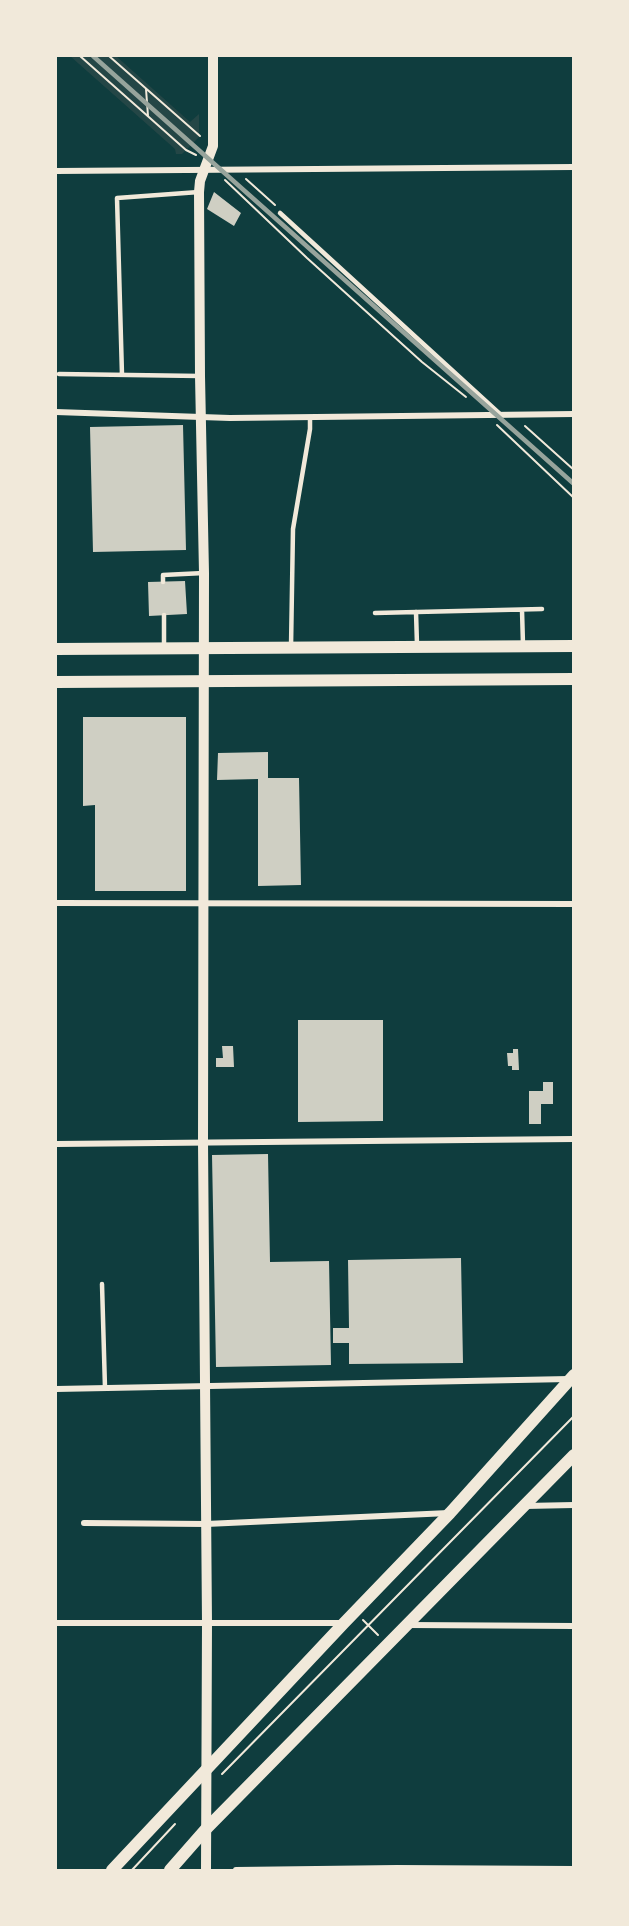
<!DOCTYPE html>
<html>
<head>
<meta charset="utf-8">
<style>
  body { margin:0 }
  #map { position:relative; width:629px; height:1926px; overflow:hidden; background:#0f3d3e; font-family:"Playfair Display",serif }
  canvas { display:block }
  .frame { position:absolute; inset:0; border:57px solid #f1e9da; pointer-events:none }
</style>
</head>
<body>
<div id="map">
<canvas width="629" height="1926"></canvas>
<div class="frame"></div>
</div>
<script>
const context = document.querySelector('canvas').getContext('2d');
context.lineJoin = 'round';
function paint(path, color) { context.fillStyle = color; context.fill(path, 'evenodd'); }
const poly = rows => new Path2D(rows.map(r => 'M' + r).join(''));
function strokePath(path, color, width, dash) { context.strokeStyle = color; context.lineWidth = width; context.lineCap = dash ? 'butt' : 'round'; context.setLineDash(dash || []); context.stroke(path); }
paint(poly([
  [70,56,116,56,190,122,199,114,199,137,182,154,176,154,175,149]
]), '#244646');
paint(poly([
  [214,192,241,213,234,226,207,209],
  [183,425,186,550,93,552,90,427],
  [185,581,187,614,149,616,148,582],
  [83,717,186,717,186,891,95,891,95,805,83,806],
  [268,752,268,778,299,778,301,885,258,886,258,779,217,780,218,753],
  [298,1020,383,1020,383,1121,298,1122],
  [222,1046,233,1046,234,1067,216,1067,216,1058,223,1058],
  [513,1049,518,1049,519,1070,512,1070,512,1066,508,1066,507,1053,513,1053],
  [543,1082,553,1082,553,1104,541,1104,541,1124,529,1124,529,1091,543,1091],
  [268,1154,270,1262,329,1261,331,1365,216,1367,212,1155],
  [461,1258,463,1363,349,1364,349,1343,333,1343,333,1328,349,1328,348,1260]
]), '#cfcfc3');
strokePath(poly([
  [80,56,186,150,196,155],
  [109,56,200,136],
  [146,89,148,116],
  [246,179,275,205],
  [225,180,307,258,422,362,466,397],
  [497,425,574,498],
  [525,426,574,470],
  [363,1620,378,1635],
  [222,1774,574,1416],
  [132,1870,175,1824]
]), '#f1e9da', 2);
strokePath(poly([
  [280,213,501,415],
  [59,374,200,376],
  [122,375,117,198,199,192],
  [163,582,163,575,204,573],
  [522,610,523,645],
  [416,612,417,645],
  [375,613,542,609],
  [164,615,164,646],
  [291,647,293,529,310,429,310,417],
  [102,1284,105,1388]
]), '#f1e9da', 4.5);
strokePath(poly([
  [56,171,574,167],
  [56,412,230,418,574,414],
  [56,903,574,904],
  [56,1144,574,1139],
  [56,1389,569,1379],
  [525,1506,574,1505],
  [84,1523,206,1524,449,1513],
  [56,1623,343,1623],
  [408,1625,574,1626],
  [236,1870,397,1868,574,1869]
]), '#f1e9da', 6);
strokePath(poly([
  [206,1870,207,1623,203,1142,204,573,200,376,199,192,200,181,213,146,213,56]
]), '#f1e9da', 10);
strokePath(poly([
  [56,649,574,646],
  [56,682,574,679],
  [112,1870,344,1623,450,1513,574,1375],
  [170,1870,206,1829,574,1455]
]), '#f1e9da', 12);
strokePath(poly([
  [93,56,574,484]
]), '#97a49c', 4.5);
</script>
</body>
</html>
